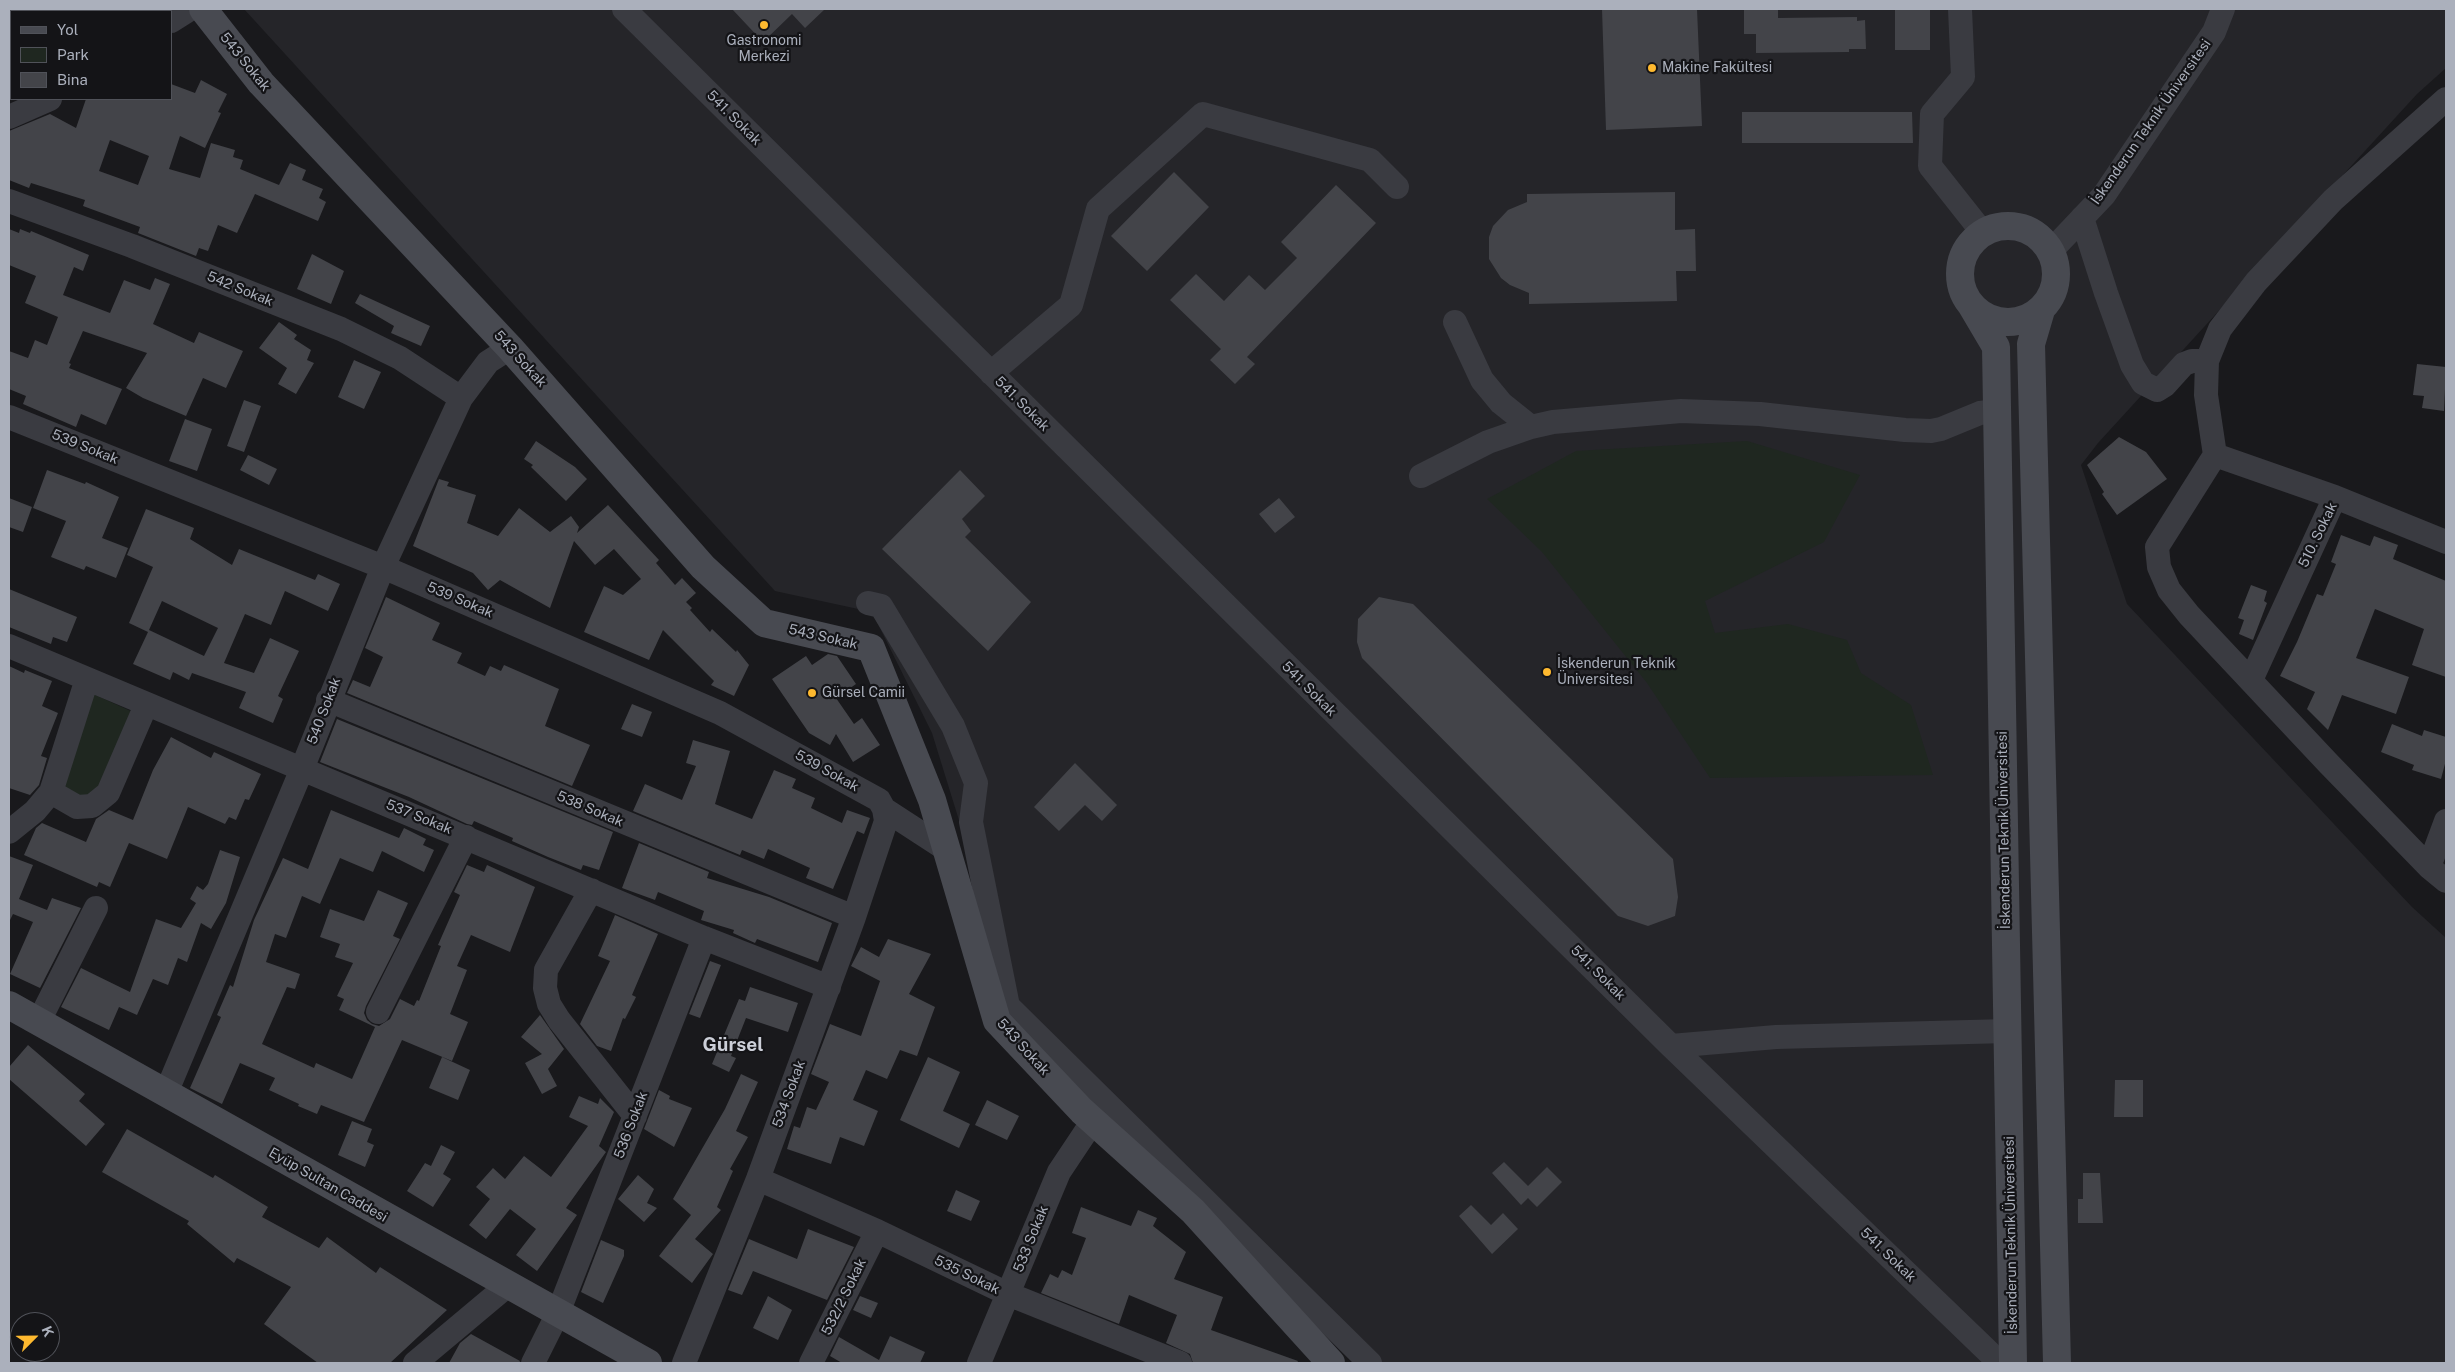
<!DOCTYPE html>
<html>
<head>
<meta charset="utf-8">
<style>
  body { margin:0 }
  #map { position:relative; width:2455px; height:1372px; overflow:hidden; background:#19191c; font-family:"Public Sans",sans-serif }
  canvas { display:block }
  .frame { position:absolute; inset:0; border:10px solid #abb0bc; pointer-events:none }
  .legend { position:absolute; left:10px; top:10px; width:162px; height:90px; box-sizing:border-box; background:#141417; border:1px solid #505259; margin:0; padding:6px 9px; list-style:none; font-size:15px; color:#abb0bc }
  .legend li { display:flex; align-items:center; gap:10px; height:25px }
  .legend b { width:25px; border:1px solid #505259 }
  .north { position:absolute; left:10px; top:1312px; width:50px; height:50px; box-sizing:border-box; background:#141417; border:1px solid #505259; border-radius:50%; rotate:67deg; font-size:14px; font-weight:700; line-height:20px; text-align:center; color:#abb0bc }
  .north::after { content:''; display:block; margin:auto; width:18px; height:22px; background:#feb92f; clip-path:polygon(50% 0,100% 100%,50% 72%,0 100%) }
</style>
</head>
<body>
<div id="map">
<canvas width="2455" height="1372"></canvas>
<div class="frame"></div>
<ul class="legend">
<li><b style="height:6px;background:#484a51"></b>Yol</li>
<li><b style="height:14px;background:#1f2720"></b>Park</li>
<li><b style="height:14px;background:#434449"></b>Bina</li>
</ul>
<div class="north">K</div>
</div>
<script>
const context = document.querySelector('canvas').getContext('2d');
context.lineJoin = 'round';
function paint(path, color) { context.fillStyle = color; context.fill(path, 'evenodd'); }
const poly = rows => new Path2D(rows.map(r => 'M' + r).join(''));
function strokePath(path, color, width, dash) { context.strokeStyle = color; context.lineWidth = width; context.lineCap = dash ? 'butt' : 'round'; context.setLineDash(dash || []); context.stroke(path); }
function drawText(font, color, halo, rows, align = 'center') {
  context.font = font + ' "Public Sans",sans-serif'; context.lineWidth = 4.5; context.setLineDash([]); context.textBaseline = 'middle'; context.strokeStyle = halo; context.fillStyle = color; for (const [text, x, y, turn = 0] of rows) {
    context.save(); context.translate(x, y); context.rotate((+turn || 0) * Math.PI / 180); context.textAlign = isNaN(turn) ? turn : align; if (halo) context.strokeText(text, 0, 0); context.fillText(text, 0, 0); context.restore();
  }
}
paint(poly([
  [244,9,2446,9,2446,68,2417,94,2098,443,2081,465,2127,604,2412,907,2446,938,2446,1363,1360,1363,1001,1010,979,885,932,733,872,612,775,591]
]), '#252529');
paint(poly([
  [1747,441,1860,475,1824,542,1705,601,1715,633,1788,624,1847,640,1861,673,1911,705,1933,775,1710,778,1647,683,1542,552,1487,499,1576,451],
  [91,693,135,713,107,781,91,799,57,790]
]), '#1f2720');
paint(poly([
  [732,9,825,9,805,28,792,14,763,42],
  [1602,9,1697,9,1702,126,1606,130],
  [1744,9,1778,9,1778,18,1857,17,1857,21,1865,20,1866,49,1849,49,1849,52,1756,53,1756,34,1744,34],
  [1895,9,1930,9,1930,50,1895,50],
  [201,80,227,94,218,112,221,113,205,148,180,136,169,169,200,178,211,143,235,150,233,157,243,160,240,169,279,185,290,163,306,170,302,180,323,189,319,198,326,202,318,221,255,194,237,233,218,225,208,251,199,248,196,256,138,233,140,227,83,206,85,200,31,183,29,188,9,180,9,131,50,114,76,128,86,99,171,99,171,84,195,93],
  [110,140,149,156,138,185,99,171],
  [1742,112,1912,112,1913,143,1742,143],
  [1174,172,1209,207,1147,271,1111,236],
  [1336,185,1376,223,1247,357,1255,364,1235,384,1210,360,1221,349,1170,300,1196,274,1224,301,1249,275,1265,290,1297,258,1281,242],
  [1675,192,1675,230,1695,229,1696,271,1676,271,1677,301,1529,304,1529,293,1510,285,1501,278,1489,259,1489,237,1493,226,1508,210,1527,202,1527,194],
  [9,229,19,233,20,229,30,233,31,231,89,255,83,271,74,267,63,295,110,313,124,280,150,290,155,278,170,284,153,324,194,343,199,332,243,351,226,388,203,378,186,416,143,398,126,388,147,353,83,331,69,363,71,364,69,368,122,389,106,425,81,414,76,427,23,404,26,396,9,389,9,351,28,358,35,340,47,345,58,317,25,303,36,276,9,265],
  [312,254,344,271,331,304,297,289],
  [360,294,430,326,421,346,391,333,394,326,355,303],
  [279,322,297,335,294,339,311,350,307,360,314,363,296,394,278,384,287,368,259,348],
  [354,360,381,372,364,409,338,397],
  [2417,364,2446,367,2444,411,2422,408,2424,396,2413,395],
  [244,400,261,406,244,452,227,446],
  [185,419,212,429,197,471,169,461],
  [2119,437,2146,452,2167,479,2117,515,2102,494,2104,492,2087,465],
  [536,441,575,467,587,479,566,501,531,467,533,465,524,459],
  [248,455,277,469,269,485,240,470],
  [47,470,85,484,86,482,119,497,102,538,128,548,116,578,86,566,84,570,51,557,66,521,33,508],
  [960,470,985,496,962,519,971,531,965,537,1031,602,988,651,882,549],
  [439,479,449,482,447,486,476,495,467,523,498,536,519,508,550,532,571,516,579,527,577,533,608,505,659,560,656,563,675,585,682,578,696,593,686,602,692,608,690,610,710,632,712,629,736,652,737,650,749,665,734,696,711,685,714,681,663,630,649,660,584,632,604,586,623,595,641,579,614,549,595,565,574,541,550,608,500,580,488,590,473,573,413,546],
  [9,498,32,507,23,532,9,527],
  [1279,498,1295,517,1275,533,1259,514],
  [146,509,194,528,190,539,232,565,239,549,315,580,318,574,340,584,328,611,285,591,271,625,245,614,224,663,254,673,270,638,299,651,278,696,283,699,273,723,239,708,246,692,192,673,189,680,173,672,170,680,133,664,148,632,129,623,153,567,127,555],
  [162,601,218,628,204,656,149,630],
  [2341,535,2370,546,2374,536,2398,545,2393,559,2446,581,2446,677,2412,665,2424,629,2375,609,2356,658,2409,677,2396,714,2342,695,2328,730,2307,709,2315,692,2280,676,2297,642,2317,594,2323,596,2336,564,2331,562],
  [2251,585,2267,591,2264,601,2267,603,2253,640,2239,634,2244,620,2238,618],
  [9,589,77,617,67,642,53,637,51,644,9,627],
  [386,597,440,623,432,640,462,653,457,663,485,676,490,666,501,671,504,665,559,689,545,726,590,745,572,786,347,693,353,680,370,687,383,657,365,648],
  [1379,597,1413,604,1673,859,1678,897,1675,916,1648,926,1618,916,1362,658,1357,642,1358,619],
  [828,654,837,656,856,684,836,698,854,724,862,718,880,745,853,762,836,734,830,745,809,733,772,679,806,656,812,665],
  [9,666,24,673,25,670,52,681,42,706,58,713,41,756,47,758,39,785,30,795,9,788],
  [632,704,652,712,642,737,621,729],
  [337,719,613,832,599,870,583,865,581,870,548,857,512,841,513,838,474,821,472,825,467,824,409,797,320,762],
  [2392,724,2422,736,2424,730,2446,737,2446,760,2441,779,2412,770,2414,765,2381,752],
  [171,737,211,758,214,752,261,774,249,800,245,799,236,820,229,817,225,824,188,807,167,859,129,843,110,887,99,882,97,887,24,855,36,828,42,823,86,842,96,819,109,810,133,820,153,770],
  [693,740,730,751,715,804,752,819,774,770,796,779,792,788,815,798,811,808,842,823,847,810,870,818,864,834,857,831,833,889,806,878,810,868,768,849,764,859,742,850,740,855,633,811,645,784,682,800,696,766,686,763],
  [1075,763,1117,805,1102,821,1085,805,1059,831,1034,807],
  [331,810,399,838,404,828,426,839,423,845,434,850,424,872,382,851,373,872,340,858,320,904,302,896,286,938,275,934,266,962,300,974,295,989,287,987,262,1044,314,1068,316,1063,352,1079,375,1027,339,1010,344,999,337,996,353,963,335,957,340,944,320,937,330,909,364,921,378,890,408,903,393,936,400,939,366,1006,364,1013,367,1020,372,1024,379,1026,390,1019,400,999,414,1006,417,1000,419,1001,441,946,438,945,460,895,454,892,467,865,484,872,487,865,535,887,510,952,471,935,457,966,467,970,450,1014,468,1022,452,1061,402,1040,364,1122,321,1105,317,1114,298,1106,299,1104,269,1090,275,1078,240,1063,222,1104,190,1088,221,1017,217,1015,230,985,233,987,254,920,283,858,308,869],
  [639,843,709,872,707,878,769,897,832,923,818,962,757,939,755,943,733,933,734,930,701,920,704,911,658,892,655,900,622,888],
  [220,850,240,857,226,903,211,929,201,923,187,962,178,958,168,985,153,979,137,1015,119,1007,109,1030,61,1007,81,968,130,992,156,919,181,928,196,903,190,899,197,886,203,890,208,884],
  [9,856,33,865,19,899,47,910,52,898,81,908,40,988,10,974,33,922,13,914,9,922],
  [615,915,658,934,632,995,636,997,625,1019,623,1018,611,1051,597,1046,580,1024,610,961,598,956],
  [888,939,931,954,909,994,935,1007,917,1056,900,1050,887,1079,866,1070,853,1100,878,1111,864,1146,840,1137,831,1164,787,1149,794,1126,800,1128,807,1107,816,1110,829,1082,811,1074,830,1024,861,1036,880,981,851,966,861,947,879,957],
  [710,961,721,965,700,1018,689,1014],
  [750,987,798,1003,788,1032,746,1018,731,1056,736,1058,729,1072,712,1064,739,999,745,1001],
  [540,1015,564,1049,548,1069,557,1086,542,1094,525,1063,542,1054,521,1037],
  [28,1045,85,1094,79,1101,105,1124,86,1146,9,1079,9,1067],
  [442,1057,470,1070,458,1100,429,1088],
  [928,1057,960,1072,943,1111,970,1124,959,1148,900,1120],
  [741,1074,758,1082,736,1131,748,1137,730,1169,733,1171,717,1207,721,1210,695,1239,713,1254,692,1283,659,1256,691,1215,673,1199,725,1109],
  [2115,1080,2143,1080,2143,1117,2114,1117],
  [659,1090,670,1096,669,1099,692,1108,674,1147,644,1129],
  [579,1096,598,1104,600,1098,614,1112,599,1146,606,1152,566,1208,577,1215,537,1271,516,1255,536,1229,510,1209,486,1239,469,1225,490,1199,476,1187,493,1168,505,1179,524,1156,551,1177,588,1126,569,1117],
  [987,1100,1019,1116,1007,1140,975,1125],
  [352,1121,372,1129,367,1142,374,1145,365,1167,338,1155],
  [127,1129,213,1178,215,1175,268,1207,262,1217,319,1248,327,1237,376,1273,380,1267,447,1310,390,1363,318,1363,264,1324,291,1287,237,1258,234,1263,187,1224,189,1221,102,1172],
  [441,1145,455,1152,443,1174,451,1179,433,1207,407,1191,425,1163,431,1166],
  [1504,1162,1528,1186,1547,1167,1562,1182,1537,1207,1528,1198,1521,1205,1492,1173],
  [2083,1173,2100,1173,2103,1223,2078,1223,2078,1199,2083,1199],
  [638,1175,654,1189,647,1203,657,1208,644,1222,618,1199],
  [956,1190,980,1201,971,1221,947,1211],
  [1471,1205,1491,1225,1503,1213,1518,1229,1492,1254,1459,1216],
  [1081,1207,1131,1226,1138,1210,1157,1218,1153,1226,1186,1252,1174,1279,1223,1297,1211,1330,1298,1361,1297,1363,1193,1363,1190,1354,1166,1343,1177,1315,1129,1295,1119,1324,1041,1293,1050,1274,1058,1278,1062,1270,1072,1275,1086,1238,1072,1233],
  [808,1229,854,1247,827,1300,753,1271,742,1295,728,1290,749,1239,797,1259],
  [601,1240,624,1250,624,1256,603,1303,581,1292],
  [768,1296,792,1310,778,1340,753,1328],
  [860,1296,878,1303,871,1318,853,1310],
  [471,1334,520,1361,519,1363,449,1363,460,1343],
  [890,1336,925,1352,920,1363,842,1363,830,1356,839,1337,879,1360]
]), '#434449');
strokePath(poly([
  [624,9,1671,1046,2000,1363],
  [1960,9,1963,77,1932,114,1930,166,1983,233],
  [52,11,57,9],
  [171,21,190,9],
  [9,34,11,32],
  [9,117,50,99],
  [9,201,132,246,341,329,400,358,461,398],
  [2082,218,2106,293,2132,365,2143,383,2157,390,2165,385,2184,364,2192,361,2207,361],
  [2050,252,2104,195,2214,32,2223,9],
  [1455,322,1482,380,1501,403,1531,427],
  [991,373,1071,305,1098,209,1203,114,1370,160,1397,187],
  [9,417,383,567,720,713,879,800,884,809,886,821,854,917,758,1179,684,1363],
  [2215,455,2206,395,2207,361,2220,329,2256,282,2333,200,2446,99],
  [1421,476,1488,442,1531,427,1553,422,1681,411,1760,414,1905,430,1931,431,1941,429,1980,413,1997,411],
  [2335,497,2215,455,2157,547,2159,567,2169,590,2189,615,2328,763,2429,867,2446,881],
  [868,603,881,606,953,726,976,783,971,822,1008,1006,1370,1363],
  [9,646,704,938,829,987],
  [2251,680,2335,497,2446,542],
  [328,700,854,917],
  [51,792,77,807,92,806,108,793,146,705],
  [884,809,947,850],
  [9,832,35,811,51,792,87,679],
  [2429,867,2446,821],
  [591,890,546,970,545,988,549,1004,559,1020,635,1116],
  [378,1012,466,837],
  [39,1021,96,908],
  [1671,1046,1776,1037,2008,1031],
  [166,1093,302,769,383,567,461,398,488,362,510,348],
  [758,1179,877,1231,1008,1294,1180,1363],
  [415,1363,508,1285],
  [533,1363,558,1313,704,938],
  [811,1363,877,1231],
  [979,1363,1059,1172,1093,1121]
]), '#3a3b41', 24);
strokePath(poly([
  [203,9,261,83,510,348,703,567,764,623,871,648,932,800,997,1021,1082,1111,1193,1211,1331,1363],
  '1960 274a48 48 0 1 1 96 0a48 48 0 1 1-96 0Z',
  [1970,303,1996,347,2013,1363],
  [2041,310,2031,344,2057,1363],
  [9,1005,648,1363]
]), '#484a51', 28);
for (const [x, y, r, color] of [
  [764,25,5,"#feb92f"],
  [1652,68,5,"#feb92f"],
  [1547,672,5,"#feb92f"],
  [812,693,5,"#feb92f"]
]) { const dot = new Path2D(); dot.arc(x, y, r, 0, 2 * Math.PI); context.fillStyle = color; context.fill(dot); strokePath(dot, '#141417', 2); }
drawText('14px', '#abb0bc', '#141417', [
  ["Gastronomi",764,41,"center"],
  ["Merkezi",764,57,"center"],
  ["Makine Fakültesi",1662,68],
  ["İskenderun Teknik",1557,664],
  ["Üniversitesi",1557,680],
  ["Gürsel Camii",822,693]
], 'left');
drawText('14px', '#abb0bc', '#141417', [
  ["543 Sokak",245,62,51],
  ["541. Sokak",734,118,45],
  ["İskenderun Teknik Üniversitesi",2151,122,-55],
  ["542 Sokak",240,289,22],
  ["543 Sokak",520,359,48],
  ["541. Sokak",1022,404,45],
  ["539 Sokak",85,447,22],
  ["510. Sokak",2318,535,-64],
  ["539 Sokak",460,600,23],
  ["543 Sokak",823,637,13],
  ["541. Sokak",1309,689,45],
  ["540 Sokak",324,711,-69],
  ["539 Sokak",827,771,29],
  ["538 Sokak",590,809,23],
  ["537 Sokak",419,817,22],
  ["İskenderun Teknik Üniversitesi",2004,830,-91],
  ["541. Sokak",1598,973,45],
  ["543 Sokak",1023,1047,48],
  ["534 Sokak",789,1094,-70],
  ["536 Sokak",631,1125,-69],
  ["Eyüp Sultan Caddesi",328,1185,30],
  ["İskenderun Teknik Üniversitesi",2011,1235,-91],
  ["533 Sokak",1031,1239,-68],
  ["541. Sokak",1888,1255,44],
  ["535 Sokak",967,1275,26],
  ["532/2 Sokak",844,1297,-64]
]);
drawText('bold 19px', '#cccfd8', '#141417', [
  ["Gürsel",733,1045]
]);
</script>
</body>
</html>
